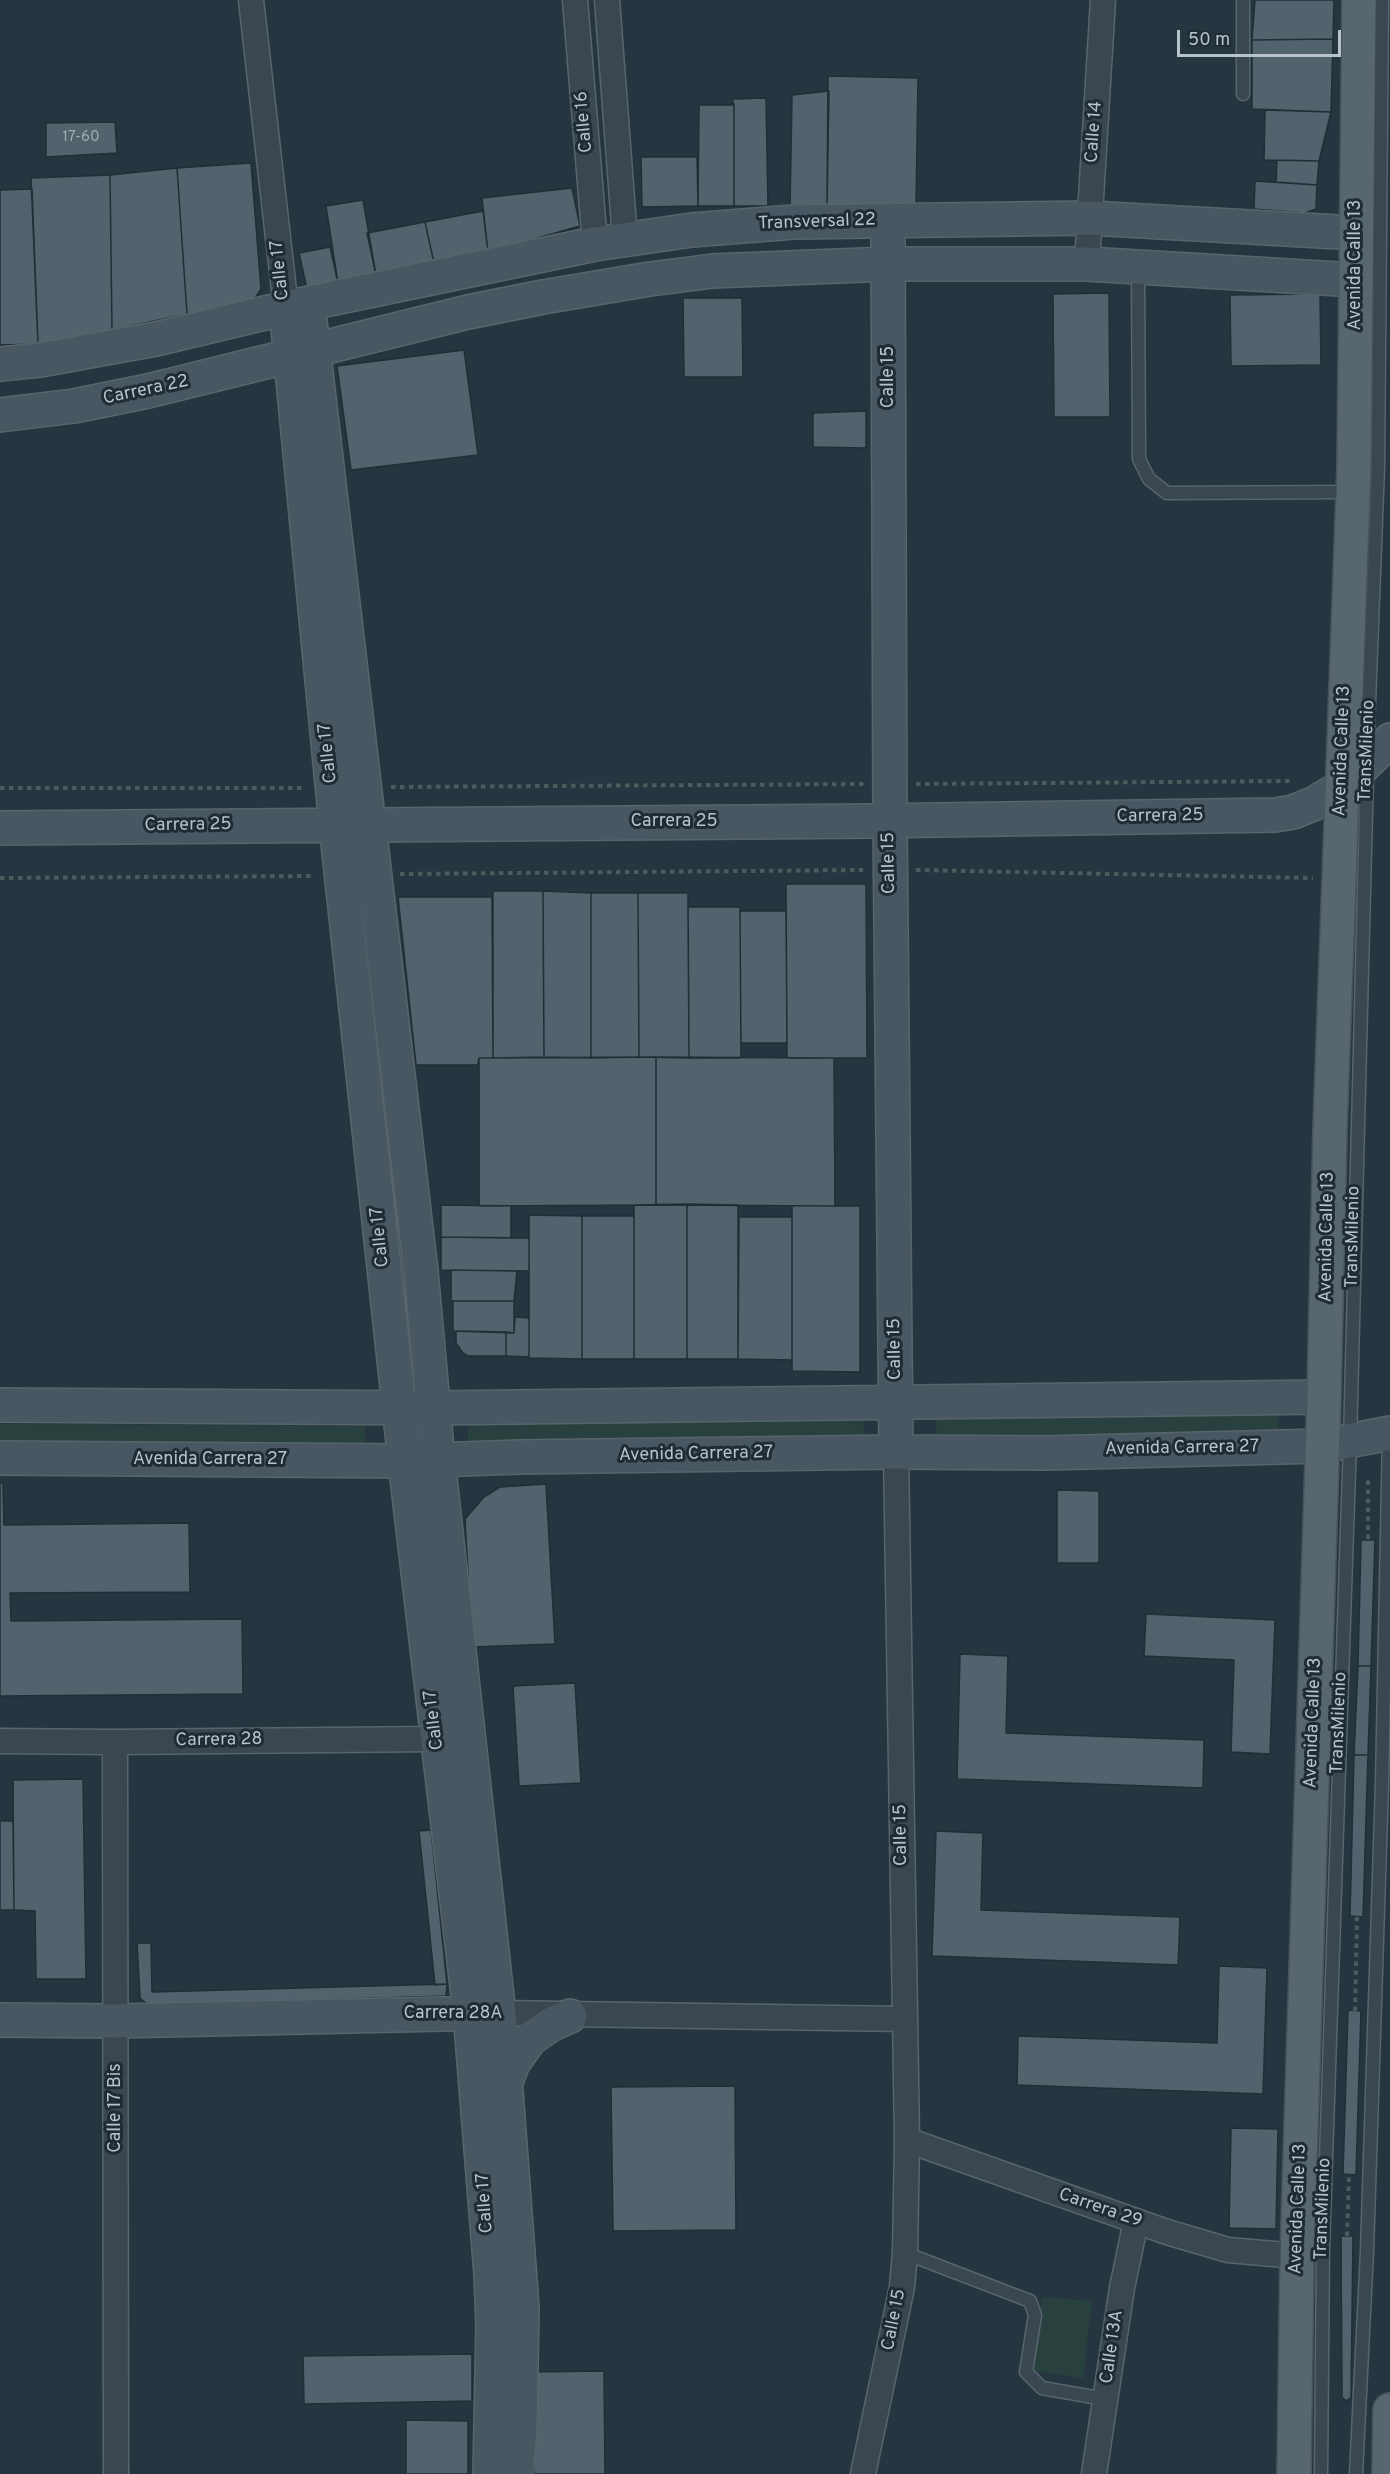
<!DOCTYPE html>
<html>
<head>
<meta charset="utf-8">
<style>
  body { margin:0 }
  #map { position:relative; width:1390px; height:2474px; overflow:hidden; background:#263640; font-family:Overpass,sans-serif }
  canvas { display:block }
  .scale { position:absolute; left:1177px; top:30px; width:164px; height:27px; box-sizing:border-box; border:3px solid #b7c2ca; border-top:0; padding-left:8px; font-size:18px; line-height:21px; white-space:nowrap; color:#b7c2ca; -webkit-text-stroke:4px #1f2c35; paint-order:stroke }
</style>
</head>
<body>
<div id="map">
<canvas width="1390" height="2474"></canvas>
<div class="scale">50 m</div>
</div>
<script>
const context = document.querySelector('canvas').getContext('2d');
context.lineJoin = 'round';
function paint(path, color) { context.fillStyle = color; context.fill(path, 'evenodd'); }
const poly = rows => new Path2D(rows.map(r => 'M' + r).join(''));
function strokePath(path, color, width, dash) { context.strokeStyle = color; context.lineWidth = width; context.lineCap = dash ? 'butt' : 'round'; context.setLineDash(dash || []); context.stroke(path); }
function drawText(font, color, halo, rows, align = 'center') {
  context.font = font + ' Overpass,sans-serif'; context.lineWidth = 6; context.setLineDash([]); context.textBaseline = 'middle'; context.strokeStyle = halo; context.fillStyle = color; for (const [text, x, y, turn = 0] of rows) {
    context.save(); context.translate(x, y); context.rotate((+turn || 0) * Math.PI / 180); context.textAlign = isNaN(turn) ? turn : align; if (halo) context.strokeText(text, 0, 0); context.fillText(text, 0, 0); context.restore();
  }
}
paint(poly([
  [1278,1411,1279,1433,937,1439,936,1417],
  [863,1415,864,1435,468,1441,468,1421],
  [0,1424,365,1426,365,1445,0,1443],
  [1042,2297,1092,2301,1083,2378,1032,2371]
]), '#28413f');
const building = poly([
  [1255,0,1334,0,1333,39,1252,40,1255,0],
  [1333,39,1331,112,1252,109,1252,40,1333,39],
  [828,76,918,78,916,207,827,206,828,76],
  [829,91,827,206,790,210,792,95,829,91],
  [766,98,768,206,734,206,734,105,732,99,766,98],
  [699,105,734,105,734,206,698,206,699,105],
  [1265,110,1331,112,1319,161,1264,160,1265,110],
  [115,122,117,153,46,157,46,123,115,122],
  [641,157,697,157,698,206,642,207,641,157],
  [1277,160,1319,161,1317,185,1276,182,1277,160],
  [251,163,261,289,252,303,187,314,177,168,251,163],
  [177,168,187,314,112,330,110,175,177,168],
  [110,175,112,330,38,344,31,178,110,175],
  [1255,181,1317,185,1316,209,1305,213,1254,209,1255,181],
  [572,188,580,226,488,252,482,198,572,188],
  [32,189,38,344,0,345,0,190,32,189],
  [363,200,376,275,338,283,326,206,363,200],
  [483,211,488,252,434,263,425,222,483,211],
  [425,222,434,263,376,275,367,233,425,222],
  [330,247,338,283,307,289,299,253,330,247],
  [1109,293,1110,417,1054,417,1053,294,1109,293],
  [1320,294,1321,365,1231,366,1230,295,1320,294],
  [683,298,742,298,743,377,684,377,683,298],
  [464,350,478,455,351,470,337,366,464,350],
  [866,411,866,448,813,447,813,413,866,411],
  [786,884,866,884,867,1058,787,1058,786,884],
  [493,891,543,891,544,1057,493,1058,493,891],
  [543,891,591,893,591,1058,544,1057,543,891],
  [591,893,638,893,639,1057,591,1058,591,893],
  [638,893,688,893,689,1058,639,1057,638,893],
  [398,897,492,897,493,1058,479,1058,478,1065,416,1065,398,897],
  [688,907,740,907,741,1058,689,1058,688,907],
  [740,911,786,911,787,1043,741,1043,740,911],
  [656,1057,656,1205,479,1206,479,1058,656,1057],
  [656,1057,834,1058,835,1206,656,1205,656,1057],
  [687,1204,687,1359,634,1359,634,1205,687,1204],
  [687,1204,738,1205,738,1359,687,1359,687,1204],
  [441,1205,511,1206,511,1238,441,1237,441,1205],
  [792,1206,860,1206,860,1372,792,1371,792,1206],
  [529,1215,582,1216,582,1359,529,1358,529,1215],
  [582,1216,634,1216,634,1359,582,1359,582,1216],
  [739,1217,792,1217,792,1360,738,1359,739,1217],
  [441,1237,529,1238,529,1271,441,1270,441,1237],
  [451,1270,517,1271,514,1301,451,1301,451,1270],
  [453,1301,514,1301,514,1333,453,1331,453,1301],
  [515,1317,529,1318,529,1357,506,1356,506,1332,514,1333,515,1317],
  [456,1331,506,1332,506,1356,468,1356,463,1353,456,1343,456,1331],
  [0,1483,3,1483,4,1525,189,1523,190,1592,10,1593,11,1621,242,1619,243,1694,0,1696,0,1483],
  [546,1484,555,1644,472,1647,465,1519,484,1497,500,1487,546,1484],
  [1057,1490,1099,1491,1099,1563,1057,1563,1057,1490],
  [1361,1540,1375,1540,1371,1666,1358,1666,1361,1540],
  [1146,1614,1275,1620,1270,1754,1231,1752,1234,1660,1144,1656,1146,1614],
  [960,1654,1008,1656,1006,1733,1204,1740,1203,1788,957,1779,960,1654],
  [1358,1666,1371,1666,1368,1755,1354,1755,1358,1666],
  [575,1683,581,1783,519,1786,513,1686,575,1683],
  [1354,1755,1368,1755,1363,1917,1350,1916,1354,1755],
  [83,1779,86,1979,36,1979,35,1911,14,1910,13,1780,83,1779],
  [0,1821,13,1821,14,1910,0,1910,0,1821],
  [431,1830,447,1984,435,1985,419,1831,431,1830],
  [936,1831,983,1833,981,1910,1180,1917,1178,1965,932,1956,936,1831],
  [137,1943,151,1943,152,1992,447,1984,446,1996,148,2005,140,1998,137,1943],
  [1219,1966,1267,1968,1263,2094,1017,2085,1018,2036,1217,2043,1219,1966],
  [1348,2010,1361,2011,1356,2175,1343,2174,1348,2010],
  [735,2086,736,2230,613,2231,611,2087,735,2086],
  [1231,2128,1278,2129,1276,2229,1229,2228,1231,2128],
  [1341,2236,1353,2236,1351,2398,1346,2401,1342,2397,1341,2236],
  [472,2354,472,2401,304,2404,303,2356,472,2354],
  [604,2371,605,2474,534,2474,533,2372,604,2371],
  [406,2420,468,2421,468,2474,406,2474,406,2420]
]);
paint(building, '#51636c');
strokePath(building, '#212e37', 1.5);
const lane = poly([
  [1243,94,1243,0],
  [1138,268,1139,459,1149,479,1167,493,1351,492],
  [1367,755,1378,467,1382,0],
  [905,2253,1030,2301,1035,2315,1026,2372,1042,2388,1105,2399],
  [1321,2474,1323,2248,1350,1441,1367,772],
  [1356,2474,1367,2251,1382,1783,1389,1435]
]);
const street = poly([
  [251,0,286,308],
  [575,0,595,244],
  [607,0,625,239],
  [1087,264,1103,0],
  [0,1741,115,1742,438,1739],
  [115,1742,116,2474],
  [499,2013,905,2019],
  [907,2140,1167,2232,1228,2250,1297,2256],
  [863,2474,902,2287,905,2253,907,2140,896,1452],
  [1094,2474,1122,2288,1136,2221]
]);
const secondary = poly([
  [888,242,890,821,896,1452],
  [308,304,421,1271,438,1460,503,2051,522,2307,520,2428,516,2474],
  [286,308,336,825,405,1461,470,2012,491,2274,493,2326,490,2474],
  [0,364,40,360,156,339,286,308,595,244,692,230,794,222,1090,218,1356,233],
  [0,415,74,406,148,391,468,312,543,297,650,279,713,271,888,264,1087,264,1356,280],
  [0,828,871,821,1275,815,1293,812,1313,804,1342,787,1390,740],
  [0,1405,435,1408,1324,1397],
  [0,1458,405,1461,520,1457,896,1452,1046,1453,1322,1446,1390,1433],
  [0,2020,116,2021,490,2013],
  [506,2082,513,2063,530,2039,552,2024,570,2016]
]);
const primary = poly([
  [1294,2474,1297,2256,1324,1397,1330,1129,1354,466,1359,0],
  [1389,2474,1390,2410]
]);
strokePath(lane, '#58656d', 15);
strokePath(street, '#58656d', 27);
strokePath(secondary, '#58656d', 36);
strokePath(primary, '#47535c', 36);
strokePath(poly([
  [916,784,1293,781],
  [391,787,864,784],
  [0,788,306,788],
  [916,870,1313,878],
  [400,874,863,870],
  [0,878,314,876],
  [1368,1539,1368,1479],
  [1355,2011,1357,1917],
  [1347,2236,1349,2175]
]), '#485e5d', 4, [4.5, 4.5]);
strokePath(lane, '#3a4750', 12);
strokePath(street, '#3a4750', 24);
strokePath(secondary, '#485762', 33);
strokePath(primary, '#58666f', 33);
drawText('15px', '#9eaab2', null, [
  ["17-60",81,138]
]);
drawText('18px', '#b7c2ca', '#1f2c35', [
  ["Calle 16",585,122,-95],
  ["Calle 14",1095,132,-86],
  ["Transversal 22",817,223,-2],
  ["Avenida Calle 13",1356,265,-90],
  ["Calle 17",281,270,-96],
  ["Calle 15",889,377,-90],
  ["Carrera 22",146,391,-12],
  ["Avenida Calle 13",1343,751,-88],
  ["TransMilenio",1368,751,-88],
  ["Calle 17",329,753,-96],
  ["Carrera 25",1160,817,-1],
  ["Carrera 25",674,822],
  ["Carrera 25",188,826,-1],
  ["Calle 15",890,863,-91],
  ["Calle 17",381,1237,-96],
  ["Avenida Calle 13",1328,1237,-89],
  ["TransMilenio",1354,1237,-89],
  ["Calle 15",896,1349,-91],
  ["Avenida Carrera 27",1182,1449,-1],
  ["Avenida Carrera 27",696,1455,-1],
  ["Avenida Carrera 27",210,1460],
  ["Calle 17",435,1720,-97],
  ["Avenida Calle 13",1314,1723,-88],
  ["TransMilenio",1340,1723,-88],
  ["Carrera 28",219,1741,-1],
  ["Calle 15",902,1835,-91],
  ["Carrera 28A",453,2014],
  ["Calle 17 Bis",116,2108,-90],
  ["Calle 17",486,2203,-94],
  ["Carrera 29",1100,2209,19],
  ["Avenida Calle 13",1299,2209,-88],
  ["TransMilenio",1324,2209,-88],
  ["Calle 15",895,2320,-79],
  ["Calle 13A",1113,2347,-82]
]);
</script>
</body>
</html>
